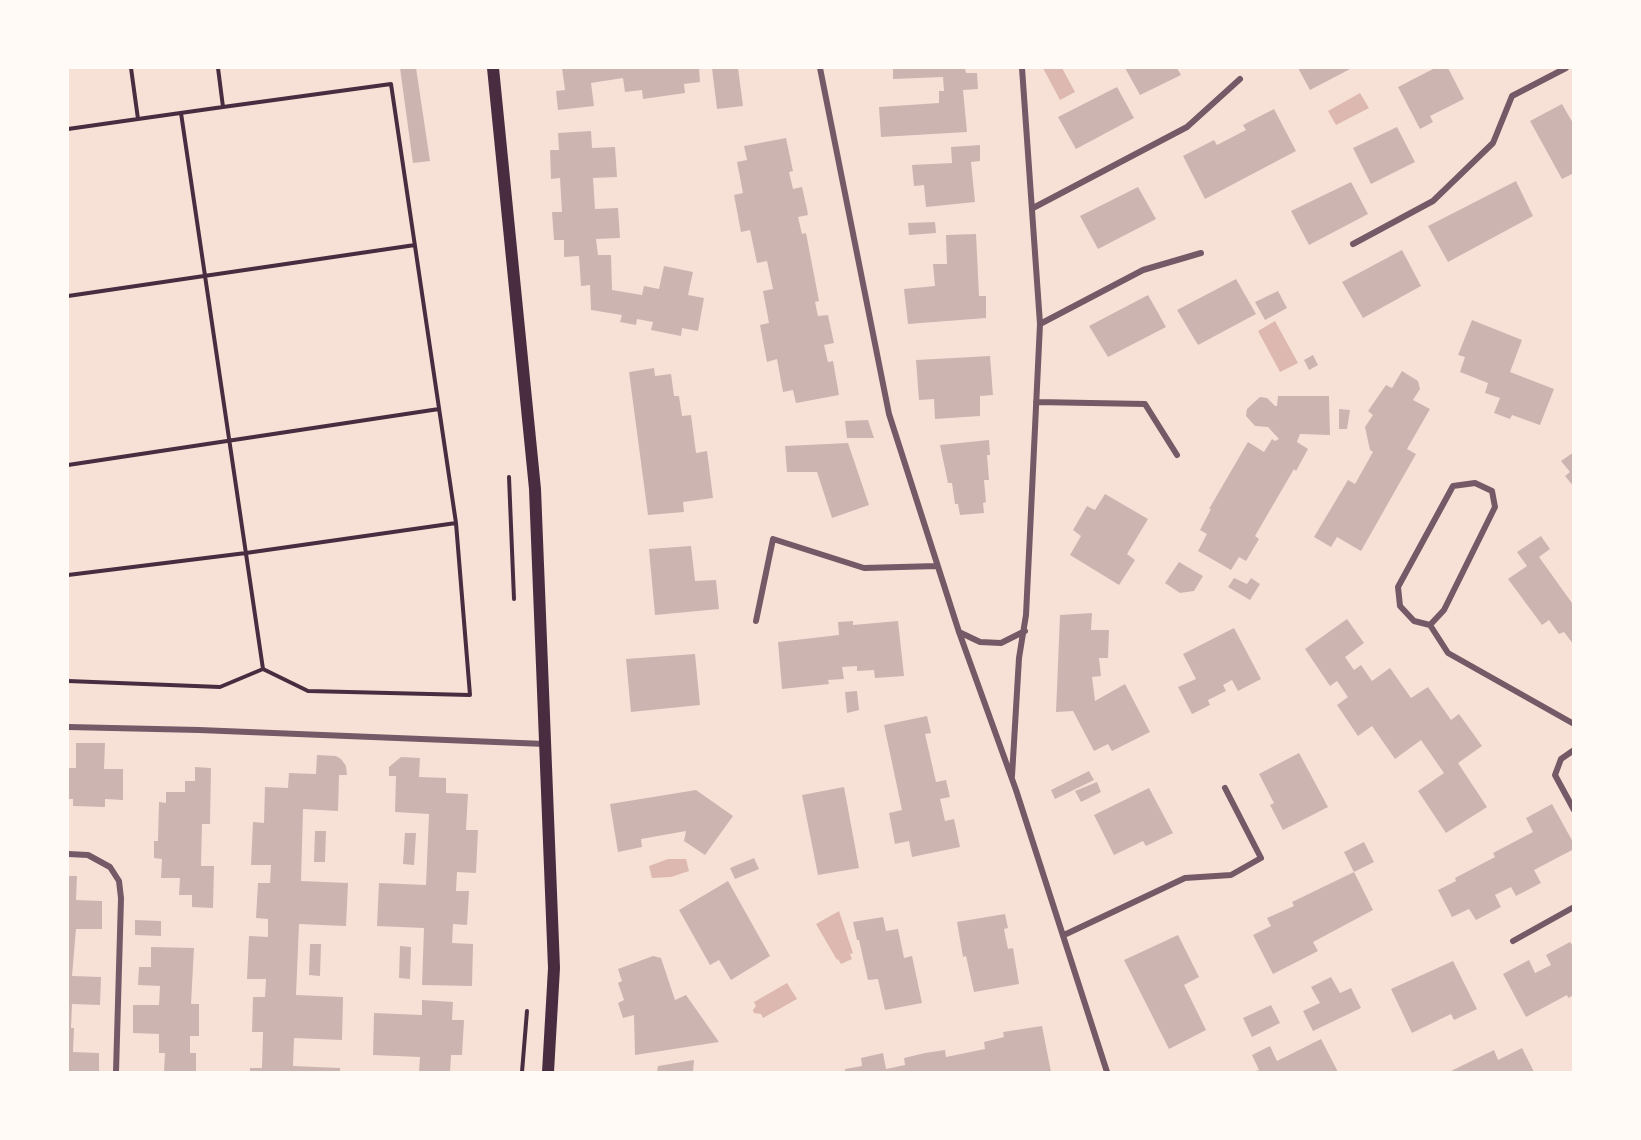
<!DOCTYPE html>
<html>
<head>
<meta charset="utf-8">
<style>
  body { margin:0 }
  #map { position:relative; width:1641px; height:1140px; overflow:hidden; background:#f7e1d7; font-family:"Source Sans 3",sans-serif }
  canvas { display:block }
  .frame { position:absolute; inset:0; border:69px solid #fffaf5; pointer-events:none }
</style>
</head>
<body>
<div id="map">
<canvas width="1641" height="1140"></canvas>
<div class="frame"></div>
</div>
<script>
const context = document.querySelector('canvas').getContext('2d');
context.lineJoin = 'round';
function paint(path, color) { context.fillStyle = color; context.fill(path, 'evenodd'); }
const poly = rows => new Path2D(rows.map(r => 'M' + r).join(''));
function strokePath(path, color, width, dash) { context.strokeStyle = color; context.lineWidth = width; context.lineCap = dash ? 'butt' : 'round'; context.setLineDash(dash || []); context.stroke(path); }
paint(poly([
  [1043,68,1062,68,1075,92,1060,100],
  [1360,93,1369,108,1336,125,1328,111],
  [1275,321,1298,363,1280,372,1258,331],
  [668,859,686,859,689,871,671,877,652,878,649,866],
  [839,911,853,953,850,954,852,959,841,964,838,959,837,960,816,924],
  [787,983,797,999,763,1018,761,1014,754,1013,753,1010,756,1006,754,1002]
]), '#dcb8b0');
paint(poly([
  [400,68,416,68,430,161,413,163],
  [562,68,699,68,700,82,684,84,685,93,643,99,642,90,625,92,623,78,591,83,594,106,558,110,556,91,565,90],
  [712,68,738,68,743,106,717,109],
  [893,68,965,68,966,73,977,73,978,89,963,90,967,132,881,137,879,107,939,103,939,91,944,91,943,77,893,79],
  [1125,68,1177,68,1181,75,1140,95],
  [1298,68,1352,68,1310,90],
  [1435,68,1448,68,1464,99,1430,116,1433,122,1420,129,1398,87],
  [1117,87,1134,118,1076,149,1058,117],
  [1562,104,1574,125,1574,173,1562,179,1530,121],
  [1274,109,1296,151,1205,199,1183,156,1214,140,1217,145,1246,130,1243,125],
  [1397,127,1415,162,1371,184,1353,148],
  [591,131,592,148,615,147,617,177,593,178,595,209,618,208,620,238,596,239,598,255,611,255,612,290,642,295,644,286,659,289,664,266,693,272,688,295,704,298,698,331,682,328,681,336,651,330,653,322,637,319,636,325,620,322,622,315,591,310,590,285,581,286,579,256,564,257,564,240,554,240,552,212,562,212,560,178,551,179,550,150,559,150,558,133],
  [786,138,793,171,789,172,793,189,802,187,807,209,808,215,798,217,802,234,806,233,819,301,815,302,818,316,828,315,829,320,834,343,824,345,828,362,833,361,839,395,796,403,793,390,783,392,777,359,767,362,760,325,769,323,763,291,773,289,767,261,757,263,750,230,741,232,734,195,743,193,737,162,747,160,744,146],
  [980,145,980,161,971,162,975,202,926,207,924,185,914,186,912,165,952,163,951,147],
  [1516,181,1533,216,1448,262,1428,226],
  [1351,182,1368,214,1309,245,1291,211],
  [1138,187,1156,219,1098,249,1080,216],
  [935,222,936,233,909,235,908,223],
  [976,234,979,296,986,296,986,318,908,324,904,289,935,286,933,264,947,264,946,235],
  [1402,250,1421,286,1363,318,1342,282],
  [1236,279,1256,314,1198,345,1177,310],
  [1278,291,1287,308,1265,320,1255,302],
  [1148,295,1166,327,1108,357,1089,326],
  [1472,320,1522,340,1510,372,1554,389,1540,425,1512,415,1510,419,1494,413,1500,398,1485,393,1488,383,1460,372,1465,357,1458,355],
  [1313,355,1318,365,1309,370,1304,360],
  [990,356,993,395,980,396,980,416,935,419,934,399,919,400,916,360],
  [654,368,655,376,671,374,674,396,679,396,682,416,691,415,696,453,707,451,713,498,683,502,684,512,648,515,629,372],
  [1402,371,1418,381,1420,389,1413,400,1430,409,1407,449,1416,454,1361,551,1337,537,1331,547,1314,537,1348,480,1355,484,1373,452,1370,450,1365,427,1373,415,1368,411,1386,385,1392,388],
  [1278,396,1329,396,1330,435,1300,434,1297,442,1308,449,1296,471,1294,469,1255,536,1259,539,1246,561,1239,557,1231,570,1198,551,1207,534,1200,530,1211,509,1209,509,1248,442,1264,452,1272,439,1275,441,1279,439,1268,427,1255,426,1246,416,1247,409,1260,397,1267,398,1275,406,1277,406],
  [1339,409,1350,410,1347,429,1339,429],
  [868,420,874,438,847,438,845,421],
  [989,440,990,455,987,455,989,480,984,480,986,502,983,503,984,513,960,515,958,504,955,504,952,483,948,483,940,445],
  [848,443,869,505,832,518,817,472,787,472,785,446],
  [1574,452,1574,487,1565,476,1570,472,1561,461],
  [1105,494,1148,519,1127,554,1135,560,1119,585,1070,555,1081,536,1073,530,1087,506,1095,510],
  [1541,536,1550,549,1539,557,1572,603,1574,602,1574,645,1564,632,1559,634,1549,620,1542,625,1508,579,1527,566,1517,552],
  [691,546,695,581,716,580,719,609,655,615,649,549],
  [1179,562,1203,576,1194,591,1180,593,1165,583],
  [1234,578,1247,584,1251,578,1260,584,1250,600,1228,587],
  [1092,613,1091,630,1109,630,1108,658,1099,658,1101,676,1092,677,1095,701,1125,684,1150,732,1112,751,1108,744,1094,751,1073,711,1056,712,1060,615],
  [1347,619,1364,643,1345,657,1354,670,1361,665,1372,681,1390,668,1411,698,1428,687,1451,720,1459,714,1482,746,1458,763,1487,807,1446,833,1418,791,1444,773,1421,740,1395,759,1372,726,1358,736,1337,705,1348,697,1337,681,1330,686,1305,649],
  [853,621,853,625,898,621,904,676,875,678,874,670,857,671,857,666,842,667,844,679,828,680,829,684,782,689,778,642,839,635,838,622],
  [1234,628,1261,679,1238,691,1232,680,1223,685,1226,691,1208,700,1210,705,1192,714,1178,687,1196,679,1183,654],
  [695,654,700,705,631,712,626,659],
  [857,691,859,710,847,713,845,692],
  [927,716,931,733,925,734,936,782,946,780,950,797,940,799,945,821,954,819,960,847,912,857,909,841,895,844,889,813,902,810,884,725],
  [76,743,105,743,104,769,123,769,123,800,105,799,105,807,73,806,73,799,68,799,68,768,76,768],
  [1299,753,1328,807,1283,830,1270,805,1274,803,1259,774],
  [317,755,336,756,341,759,346,766,347,775,339,775,338,811,303,809,301,881,348,883,346,926,299,924,296,995,343,997,342,1040,294,1038,293,1066,340,1068,340,1072,250,1072,250,1068,262,1068,263,1032,252,1032,253,997,265,997,266,979,247,979,249,936,268,937,268,919,256,918,258,883,270,883,271,865,251,865,253,822,264,823,265,787,288,788,289,773,316,774],
  [401,757,420,758,419,777,446,778,446,793,468,794,466,830,478,830,476,873,457,872,456,891,469,891,467,925,453,924,452,943,473,944,472,986,422,985,424,928,377,926,379,883,426,885,429,814,395,812,396,776,389,776,389,767],
  [195,767,211,768,210,824,202,824,201,866,214,866,213,908,192,907,192,895,179,895,180,878,161,878,162,859,154,858,154,841,158,841,159,802,166,803,166,792,185,792,185,781,195,781],
  [1089,771,1094,780,1055,799,1051,790],
  [1097,782,1101,792,1081,802,1075,791],
  [844,787,859,868,818,875,802,795],
  [1149,788,1173,833,1146,846,1143,841,1114,855,1094,815],
  [696,790,733,816,705,855,684,841,686,831,641,839,642,847,618,852,610,804],
  [1552,804,1574,844,1574,849,1534,870,1541,883,1516,896,1511,887,1495,895,1501,907,1476,920,1469,909,1452,917,1438,890,1456,881,1455,878,1495,857,1493,853,1533,832,1526,818],
  [315,831,326,831,325,862,314,862],
  [405,833,416,833,414,865,403,864],
  [1364,842,1374,862,1354,872,1344,852],
  [754,858,759,869,735,879,730,868],
  [1354,872,1373,910,1313,942,1318,951,1273,974,1253,935,1271,926,1267,918,1294,906,1292,902],
  [68,876,77,876,76,900,102,901,102,929,76,929,72,976,101,977,100,1005,72,1004,71,1028,74,1028,73,1052,99,1053,99,1072,68,1072],
  [728,881,770,956,731,980,719,960,710,965,679,910],
  [1005,914,1008,928,1004,929,1008,949,1013,948,1019,984,974,992,966,956,963,957,957,922],
  [883,917,886,931,898,929,904,958,912,956,922,1003,885,1010,878,979,868,980,859,940,857,940,853,922],
  [135,920,161,921,161,936,135,935],
  [1178,935,1199,977,1184,985,1206,1030,1169,1049,1124,960],
  [1570,942,1574,948,1574,995,1568,998,1567,995,1526,1017,1503,974,1529,960,1535,973,1551,965,1546,955],
  [310,944,321,944,320,976,309,975],
  [400,946,411,947,410,979,399,978],
  [151,947,194,948,191,1004,199,1004,199,1036,190,1036,190,1053,196,1053,196,1072,164,1072,165,1053,159,1053,159,1034,133,1033,133,1005,159,1005,160,986,138,985,139,967,151,967],
  [653,956,661,958,675,1000,686,995,719,1042,635,1055,634,1015,623,1018,618,1003,624,1000,618,983,622,981,618,969],
  [1453,961,1477,1009,1454,1020,1451,1014,1412,1033,1391,989],
  [1331,977,1340,993,1351,988,1361,1008,1313,1031,1303,1011,1320,1003,1311,987],
  [422,1000,453,1002,452,1020,464,1020,462,1055,451,1055,450,1072,419,1072,420,1057,373,1055,374,1013,422,1015],
  [1271,1005,1280,1023,1252,1037,1243,1018],
  [1042,1026,1051,1072,845,1072,845,1069,862,1066,861,1058,883,1053,886,1069,905,1065,904,1058,925,1053,945,1050,946,1057,985,1049,984,1042,1004,1037,1003,1032],
  [1321,1039,1338,1072,1253,1072,1259,1070,1252,1055,1270,1046,1277,1061],
  [1522,1048,1534,1072,1449,1072,1494,1050,1498,1060],
  [694,1060,693,1072,657,1072,658,1066]
]), '#ccb4b1');
strokePath(poly([
  [131,68,138,119,223,107,218,68],
  [181,113,263,669],
  [68,129,138,119],
  [68,296,415,245],
  [68,465,439,409],
  [509,477,514,599],
  [68,575,246,553,456,523],
  [68,681,220,687,263,669,308,691,470,695,456,523,391,84,223,107],
  [522,1072,527,1011]
]), '#4a2c40', 4);
strokePath(poly([
  [820,68,889,414,959,632,1016,790,1107,1072],
  [1033,208,1187,127,1240,79],
  [1353,244,1433,201,1493,143,1512,96,1566,68],
  [1040,324,1143,270,1201,253],
  [1036,402,1145,404,1177,455],
  [756,621,773,539,864,568,937,566],
  [1430,625,1444,610,1495,507,1492,491,1475,483,1453,486,1398,587,1400,606,1414,621,1430,625,1448,653,1574,724],
  [959,632,980,642,1001,643,1025,631],
  [68,727,199,730,545,744],
  [1574,750,1561,759,1555,775,1574,810],
  [1012,776,1019,658,1026,615,1040,324,1022,68],
  [68,854,88,855,110,867,119,881,121,898,116,1072],
  [1064,935,1185,878,1231,875,1261,858,1225,788],
  [1513,941,1574,907]
]), '#755966', 6);
strokePath(poly([
  [493,68,535,489,554,968,548,1072]
]), '#4a2c40', 12);
</script>
</body>
</html>
